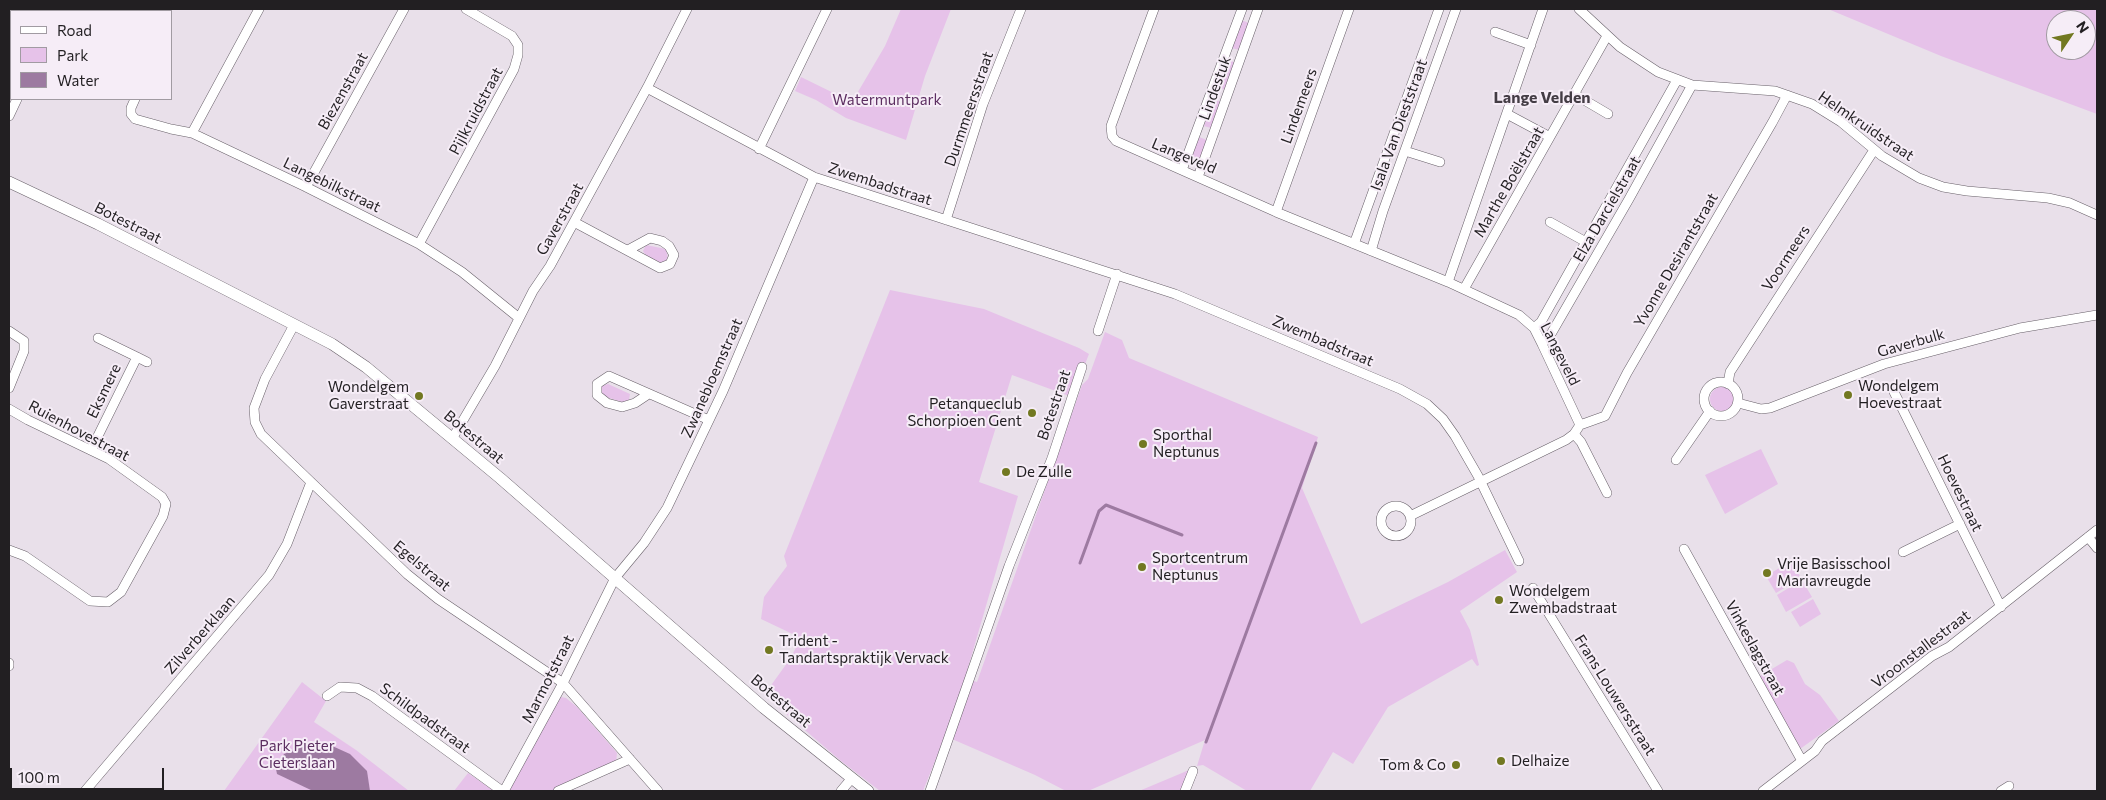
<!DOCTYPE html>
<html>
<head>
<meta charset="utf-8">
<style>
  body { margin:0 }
  #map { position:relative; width:2106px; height:800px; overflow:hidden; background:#e9e0ea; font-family:Commissioner,sans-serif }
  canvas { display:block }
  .frame { position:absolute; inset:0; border:10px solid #221f22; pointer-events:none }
  .legend { position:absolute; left:10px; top:10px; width:162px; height:90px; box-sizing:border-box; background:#f6edf7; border:1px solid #a19ba2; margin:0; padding:6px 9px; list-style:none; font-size:15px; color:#221f22 }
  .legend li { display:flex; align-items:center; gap:10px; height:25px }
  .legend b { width:25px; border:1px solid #a19ba2 }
  .north { position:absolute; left:2046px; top:10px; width:50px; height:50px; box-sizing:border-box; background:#f6edf7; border:1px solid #a19ba2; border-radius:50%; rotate:56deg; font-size:14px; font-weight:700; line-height:20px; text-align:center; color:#221f22 }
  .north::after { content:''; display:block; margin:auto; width:18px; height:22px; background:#727821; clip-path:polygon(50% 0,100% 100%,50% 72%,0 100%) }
  .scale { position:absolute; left:10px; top:768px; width:154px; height:22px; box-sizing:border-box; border:2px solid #221f22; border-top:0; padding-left:6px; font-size:15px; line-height:18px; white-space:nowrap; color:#221f22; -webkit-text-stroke:4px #f6edf7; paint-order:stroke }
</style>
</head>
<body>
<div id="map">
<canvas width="2106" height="800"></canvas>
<div class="frame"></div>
<ul class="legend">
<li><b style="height:6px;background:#fff"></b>Road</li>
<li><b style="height:14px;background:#e6c2e9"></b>Park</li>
<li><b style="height:14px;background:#9d7aa1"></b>Water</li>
</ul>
<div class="north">N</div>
<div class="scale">100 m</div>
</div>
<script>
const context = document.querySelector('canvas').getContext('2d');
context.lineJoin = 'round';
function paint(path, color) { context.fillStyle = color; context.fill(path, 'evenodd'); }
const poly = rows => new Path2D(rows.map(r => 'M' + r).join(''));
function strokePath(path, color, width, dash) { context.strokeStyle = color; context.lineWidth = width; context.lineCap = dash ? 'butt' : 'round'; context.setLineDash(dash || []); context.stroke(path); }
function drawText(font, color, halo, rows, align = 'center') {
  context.font = font + ' Commissioner,sans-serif'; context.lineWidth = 4; context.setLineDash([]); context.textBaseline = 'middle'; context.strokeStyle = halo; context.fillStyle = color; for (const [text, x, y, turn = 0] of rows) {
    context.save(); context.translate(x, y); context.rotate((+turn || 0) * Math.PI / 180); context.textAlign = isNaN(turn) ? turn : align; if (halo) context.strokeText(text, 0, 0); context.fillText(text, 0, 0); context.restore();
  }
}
paint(poly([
  [901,9,951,9,925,76,906,140,846,118,816,100,795,91,801,77,852,102,885,46],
  [1828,9,2097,9,2097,114,1941,56],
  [2056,20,2086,20,2086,50,2056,50],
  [1241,20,1249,23,1239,50,1232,48],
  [1227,59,1236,63,1225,90,1218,87],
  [1213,99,1221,102,1211,128,1204,126],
  [1199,137,1207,140,1200,162,1194,164,1191,158],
  [646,245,666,249,668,259,660,264,646,256,643,251],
  [890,290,984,309,1079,348,1089,354,1072,397,1012,375,979,482,1018,496,965,678,977,682,1082,385,1088,379,1105,332,1122,340,1129,358,1318,437,1302,488,1361,624,1448,582,1505,550,1517,572,1460,611,1470,630,1479,665,1477,666,1472,659,1388,707,1353,764,1333,752,1310,791,1247,791,1203,765,1197,766,1205,740,1088,791,1066,791,1035,775,945,736,923,791,880,791,841,761,764,695,790,659,801,638,761,619,764,597,787,566,784,556],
  [608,384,630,394,629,400,625,403,603,396,601,392,602,386],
  '1710 399a12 12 0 1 1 24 0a12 12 0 1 1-24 0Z',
  [1761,449,1778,484,1725,514,1705,475],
  [1791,561,1801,578,1776,593,1766,576],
  [1802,580,1812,597,1786,612,1777,595],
  [1813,599,1821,614,1800,627,1791,612],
  [1787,660,1794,663,1805,684,1820,695,1839,721,1800,749,1760,676],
  [302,682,326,701,314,722,356,750,409,791,224,791],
  [561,697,566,698,577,707,617,753,616,763,552,791,507,791],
  [1191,769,1182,791,1139,791,1182,773],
  [468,773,494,791,454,791]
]), '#e6c2e9');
paint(poly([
  [309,744,330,745,350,754,367,771,370,791,313,791,277,774,276,769,284,754]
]), '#9d7aa1');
strokePath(poly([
  [1080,563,1099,511,1106,505,1182,535],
  [1206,742,1316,443]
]), '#9d7aa1', 3);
const minor = poly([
  [1154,9,1111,126,1112,136,1116,141,1276,212,1448,282,1519,315,1534,328,1542,344,1580,425],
  [1579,9,1620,47,1658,72,1692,85,1775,91,1812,104,1841,122,1882,156,1919,178,1943,187,1967,191,2048,198,2070,203,2097,215],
  [59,11,60,9],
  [1495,32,1531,45],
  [9,61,11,62],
  [647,88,814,177,1175,294,1400,389,1427,404,1443,419,1455,436,1478,476,1519,561],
  [1574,94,1608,114],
  [135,99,131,108,131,114,135,119,171,129,192,133,306,187,419,244,462,272,519,318],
  [1507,114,1550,137],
  [9,116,17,99],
  [192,133,259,9],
  [759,149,827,9],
  [1405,151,1440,162],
  [1182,170,1242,9],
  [1198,177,1258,9],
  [306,187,404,9],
  [1276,212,1349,9],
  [946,220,983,104,1021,9],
  [574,222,660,268,670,264,674,255,669,246,662,241,650,238,628,250],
  [1550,222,1586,242],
  [419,244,514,69,518,55,518,45,512,36,466,9],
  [1354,244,1439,9],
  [1371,251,1383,211,1456,9],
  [1448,282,1543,9],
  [1464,289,1607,36],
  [294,325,265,379,254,408,255,422,261,434,407,574,438,599,563,683,658,791],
  [1534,328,1541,322,1677,80],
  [9,331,24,341,24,351,9,388],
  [1098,331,1117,274],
  [1542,344,1551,334,1629,199,1692,85],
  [137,357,147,362],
  '1704 399a17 17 0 1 1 34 0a17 17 0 1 1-34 0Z',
  [1728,384,1730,372,1874,150],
  [1894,392,2001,607],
  [647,395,635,403,622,407,607,403,597,395,597,384,609,376,709,420],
  [1738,403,1761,409,1770,408,1884,364,2020,328,2097,315],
  [9,409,28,420,109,459,162,497,166,504,163,516,121,592,108,602,90,601,25,556,9,550],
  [1580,425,1605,416,1627,373,1772,123,1787,95],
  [1574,434,1581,442,1607,493],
  [452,439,495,366,533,291,550,266,574,222,647,88,687,9],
  [91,450,137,357,98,338],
  [1676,460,1710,411],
  '1381 521a15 15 0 1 1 30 0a15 15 0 1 1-30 0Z',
  [1410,516,1566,440,1574,434,1580,425],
  [2088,537,2097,548],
  [1684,549,1802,761],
  [1903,552,1960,524],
  [1533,588,1658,791],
  [9,663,9,666],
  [327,696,340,687,357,688,372,696,502,791],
  [85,791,269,575,287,544,311,482],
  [504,791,563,683,615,578,644,543,667,508,723,391,814,177],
  [558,791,630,759],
  [841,791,852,778],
  [930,791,1009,566,1052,458,1082,367],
  [1185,791,1193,771],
  [1763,791,1815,751,1822,741,1932,656,1949,647,2097,530],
  [2001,791,2009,786]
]);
const tertiary = poly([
  [9,182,98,224,332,344,366,367,500,478,764,708,868,791]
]);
strokePath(minor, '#686069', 10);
strokePath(tertiary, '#686069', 12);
strokePath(minor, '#fff', 9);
strokePath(tertiary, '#fff', 11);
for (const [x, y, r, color] of [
  [1848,395,5,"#727821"],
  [419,396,5,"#727821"],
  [1032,413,5,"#727821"],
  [1143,444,5,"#727821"],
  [1006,472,5,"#727821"],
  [1142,567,5,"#727821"],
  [1767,573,5,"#727821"],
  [1499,600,5,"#727821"],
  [769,650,5,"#727821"],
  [1501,761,5,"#727821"],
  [1456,765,5,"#727821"]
]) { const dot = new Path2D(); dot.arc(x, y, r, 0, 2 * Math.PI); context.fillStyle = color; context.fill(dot); strokePath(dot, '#f6edf7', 2); }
drawText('15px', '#221f22', '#f6edf7', [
  ["Lindestuk",1215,88,-70],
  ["Biezenstraat",343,91,-61],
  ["Lindemeers",1299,106,-70],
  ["Durmmeersstraat",969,109,-71],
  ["Pijlkruidstraat",476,111,-62],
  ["Isala Van Dieststraat",1399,125,-70],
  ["Helmkruidstraat",1866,126,34],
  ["Langeveld",1184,156,23],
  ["Marthe Boëlstraat",1509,182,-60],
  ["Zwembadstraat",880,184,18],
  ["Langebilkstraat",332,185,26],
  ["Elza Darcielstraat",1607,209,-60],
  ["Gaverstraat",560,219,-61],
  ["Botestraat",128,223,27],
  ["Voormeers",1786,258,-57],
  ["Yvonne Desirantstraat",1676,260,-60],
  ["Zwembadstraat",1323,341,23],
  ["Gaverbulk",1911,343,-16],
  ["Langeveld",1560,354,63],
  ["Zwanebloemstraat",712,378,-66],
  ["Eksmere",104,391,-64],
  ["Botestraat",1054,405,-71],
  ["Ruienhovestraat",79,431,28],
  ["Botestraat",474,437,40],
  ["Hoevestraat",1960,493,64],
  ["Egelstraat",422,566,40],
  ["Zilverberklaan",200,635,-49],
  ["Vinkeslagstraat",1755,648,61],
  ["Vroonstallestraat",1921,649,-37],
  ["Marmotstraat",548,679,-63],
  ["Frans Louwersstraat",1615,695,58],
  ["Botestraat",781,701,40],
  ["Schildpadstraat",425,718,36]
]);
drawText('15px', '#5c2e61', '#f6edf7', [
  ["Watermuntpark",887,100],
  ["Park Pieter",297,746],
  ["Cieterslaan",297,763]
]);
drawText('15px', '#221f22', '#f6edf7', [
  ["Wondelgem",1858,386],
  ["Hoevestraat",1858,403],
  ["Wondelgem",409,387,"right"],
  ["Gaverstraat",409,404,"right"],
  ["Petanqueclub",1022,404,"right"],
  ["Schorpioen Gent",1022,421,"right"],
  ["Sporthal",1153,435],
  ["Neptunus",1153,452],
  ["De Zulle",1016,472],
  ["Sportcentrum",1152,558],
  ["Neptunus",1152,575],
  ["Vrije Basisschool",1777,564],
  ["Mariavreugde",1777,581],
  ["Wondelgem",1509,591],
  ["Zwembadstraat",1509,608],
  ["Trident -",779,641],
  ["Tandartspraktijk Vervack",779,658],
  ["Delhaize",1511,761],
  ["Tom & Co",1446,765,"right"]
], 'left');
drawText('bold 16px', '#443d45', '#f6edf7', [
  ["Lange Velden",1542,98]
]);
</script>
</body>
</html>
